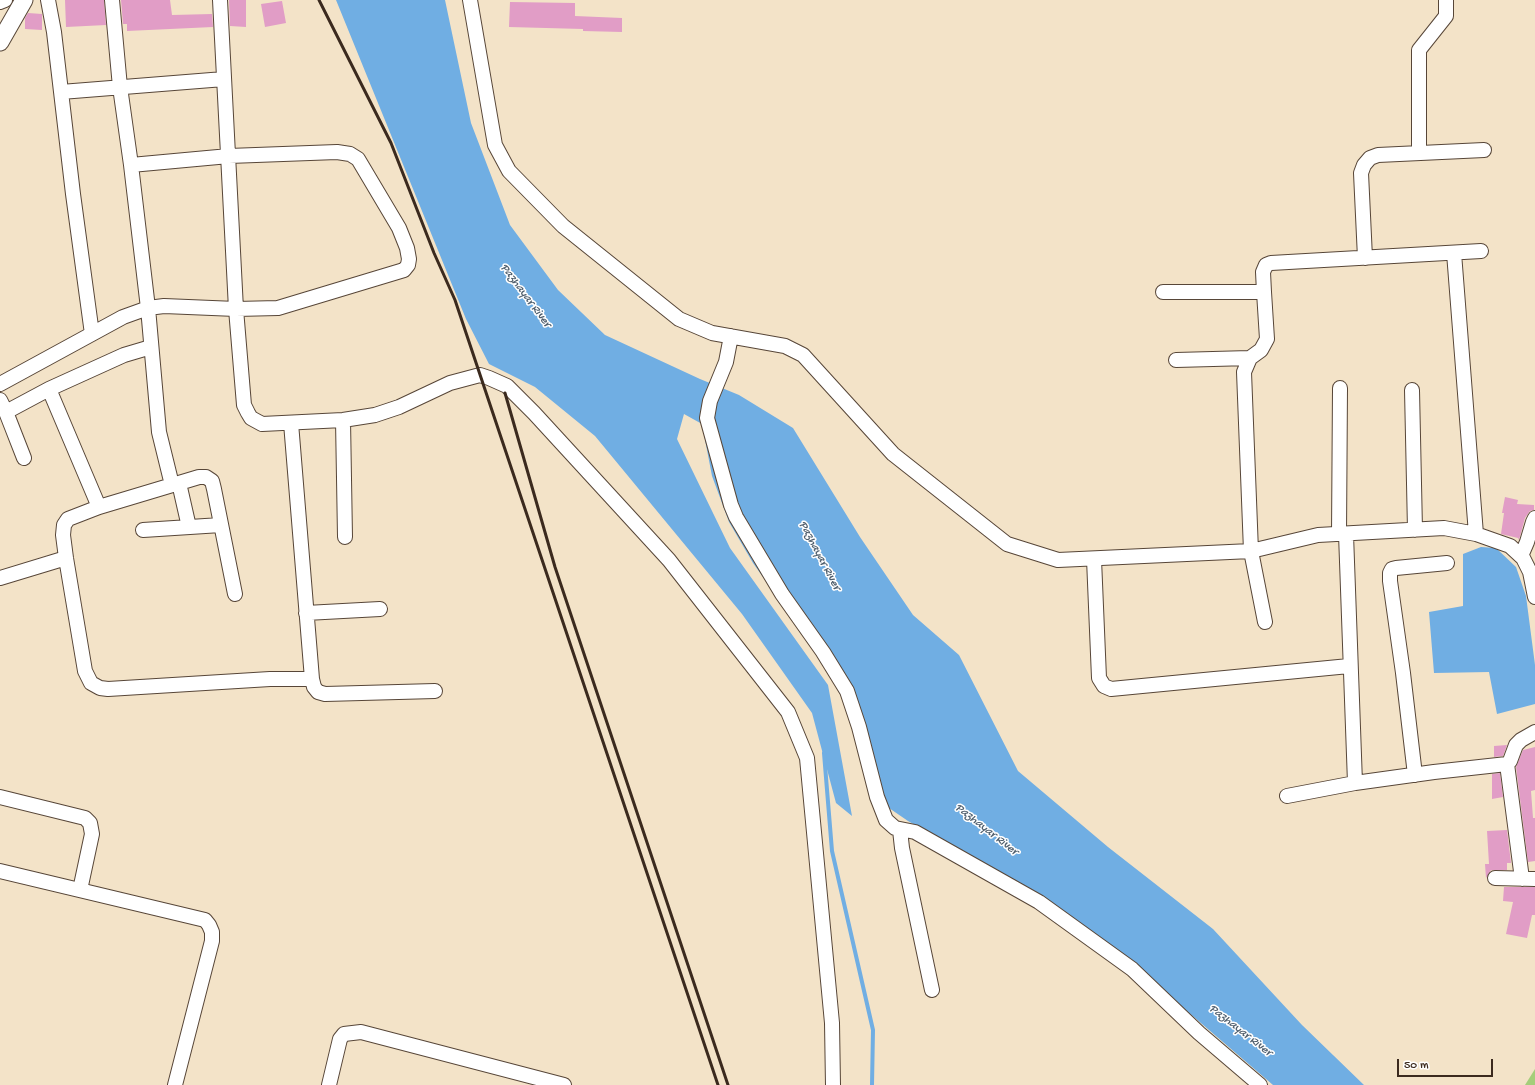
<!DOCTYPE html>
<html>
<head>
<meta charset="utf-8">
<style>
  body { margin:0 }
  #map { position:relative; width:1535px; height:1085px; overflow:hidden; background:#f3e3c8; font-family:"Gochi Hand",sans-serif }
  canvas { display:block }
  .scale { position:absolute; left:1397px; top:1059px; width:96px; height:18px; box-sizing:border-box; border:2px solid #3b2a1e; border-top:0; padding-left:5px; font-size:12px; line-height:14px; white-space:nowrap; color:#3b2a1e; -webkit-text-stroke:3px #fff; paint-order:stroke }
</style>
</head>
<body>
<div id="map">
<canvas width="1535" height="1085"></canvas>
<div class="scale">50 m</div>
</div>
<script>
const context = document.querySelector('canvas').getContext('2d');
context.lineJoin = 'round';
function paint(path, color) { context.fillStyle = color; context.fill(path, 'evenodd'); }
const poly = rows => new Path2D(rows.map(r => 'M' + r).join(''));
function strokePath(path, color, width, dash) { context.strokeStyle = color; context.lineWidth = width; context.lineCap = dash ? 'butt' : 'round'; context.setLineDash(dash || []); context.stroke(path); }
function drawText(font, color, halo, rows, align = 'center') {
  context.font = font + ' "Gochi Hand",sans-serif'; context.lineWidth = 3; context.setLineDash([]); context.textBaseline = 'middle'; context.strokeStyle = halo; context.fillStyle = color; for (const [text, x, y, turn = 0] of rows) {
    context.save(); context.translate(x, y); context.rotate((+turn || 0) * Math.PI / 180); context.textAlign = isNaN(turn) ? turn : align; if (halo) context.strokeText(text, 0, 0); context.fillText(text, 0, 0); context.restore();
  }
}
paint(poly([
  [1535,1069,1535,1085,1525,1085]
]), '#a4ce7a');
paint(poly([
  [336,0,445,0,471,123,510,225,558,290,605,335,700,379,739,395,793,428,860,537,913,615,959,655,1018,771,1108,847,1213,929,1302,1025,1364,1085,1273,1085,1124,957,1009,879,908,821,870,795,848,709,820,658,753,563,729,522,712,476,702,424,684,414,677,439,730,548,828,685,852,816,836,803,812,713,742,614,595,436,535,387,489,364,466,319],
  [1481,547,1496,548,1516,567,1526,596,1535,665,1535,704,1497,714,1489,672,1434,673,1429,612,1463,606,1463,554]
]), '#70aee3');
strokePath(poly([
  [824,753,832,851,873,1030,872,1085]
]), '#70aee3', 4);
paint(poly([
  [65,0,104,0,106,25,66,27],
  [121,0,170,0,172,15,212,14,213,27,127,31,127,24,123,24],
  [229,0,246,0,246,27,230,26],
  [282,1,286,23,265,27,261,4],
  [510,2,575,3,575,16,622,18,622,32,583,31,583,29,509,27],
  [28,13,42,14,42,30,25,29,25,18],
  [1505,497,1518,500,1517,504,1534,505,1534,510,1530,511,1525,518,1519,540,1518,538,1501,534,1504,513,1502,513],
  [1507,745,1503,756,1494,757,1494,746],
  [1535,747,1535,790,1531,791,1533,818,1535,818,1535,861,1528,862,1516,767,1523,750],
  [1500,773,1503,797,1492,799,1492,774],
  [1507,830,1511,863,1507,863,1507,870,1491,870,1486,878,1485,864,1489,864,1487,831],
  [1504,887,1535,887,1535,915,1532,915,1527,938,1506,934,1513,902,1503,901]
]), '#e19dc6');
const minor = poly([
  [48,0,54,32,73,194,92,334],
  [112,0,120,87,131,165,148,308,159,432,172,485],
  [220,0,236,309,244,405,248,413,251,418,262,424,343,420,375,415,399,407,450,383,480,375,489,378,507,386,534,413,669,560,788,712,807,758,832,1023,833,1085],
  [470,0,495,145,509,171,563,226,679,319,712,333,785,346,803,355,893,454,1007,544,1058,560,1251,551,1318,535,1444,528,1476,534,1510,546,1523,558,1530,572,1535,597],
  [0,2,5,0],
  [61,92,224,79],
  [1419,153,1419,50,1446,16,1446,0],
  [1454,253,1476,534],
  [1365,258,1361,173,1364,165,1370,158,1378,155,1484,150],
  [1163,292,1264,292],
  [731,336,726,362,710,401,707,418,731,505,736,517,782,594,823,652,847,691,859,727,877,797,886,820,895,828,915,832,1039,902,1132,969,1199,1033,1260,1085],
  [1176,360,1250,358],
  [0,384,123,317,148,308,164,306,236,309,278,308,404,270,408,265,409,259,407,248,399,228,358,159,350,154,337,152,229,156,131,165],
  [49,389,99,507],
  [1412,390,1415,530],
  [0,400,6,412,49,389,124,355,151,347],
  [6,412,24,458],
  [343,420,345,537],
  [291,423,312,679,314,687,318,692,325,694,435,691],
  [179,483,189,527],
  [143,530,221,525],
  [1339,534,1340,388],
  [1346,534,1355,783],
  [1521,556,1527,542,1533,522,1535,518],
  [1094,559,1099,678,1104,686,1111,689,1349,666],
  [0,578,66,558],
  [235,594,214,489,212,481,206,477,199,477,99,507,68,519,64,525,63,535,66,558,85,671,91,683,100,688,108,689,270,679,312,679],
  [306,613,380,609],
  [1265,622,1251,551,1244,372,1250,358,1261,350,1267,339,1264,292,1263,272,1266,265,1271,263,1481,251],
  [1507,764,1522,879],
  [1415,775,1403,673,1390,581,1390,573,1392,569,1396,568,1447,563],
  [1287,796,1355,783,1434,772,1507,764,1510,761,1516,745,1521,740,1535,732],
  [0,797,85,818,90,823,92,834,80,890],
  [900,830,902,848,932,990],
  [0,871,205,920,209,925,212,932,212,941,175,1085],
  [1495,878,1535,879],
  [329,1085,340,1039,344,1034,361,1032,564,1085]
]);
const major = poly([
  [0,42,24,0]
]);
strokePath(minor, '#574638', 16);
strokePath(major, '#574638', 19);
strokePath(minor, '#fff', 14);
strokePath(major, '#fff', 17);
strokePath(poly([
  [319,0,391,143,434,253,455,300,718,1085],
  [505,393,555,567,728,1085]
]), '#3b2a1e', 3);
drawText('italic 12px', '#505f6d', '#fff', [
  ["Pazhayar River",525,296,53],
  ["Pazhayar River",819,556,62],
  ["Pazhayar River",986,830,38],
  ["Pazhayar River",1240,1031,38]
]);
</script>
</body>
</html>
